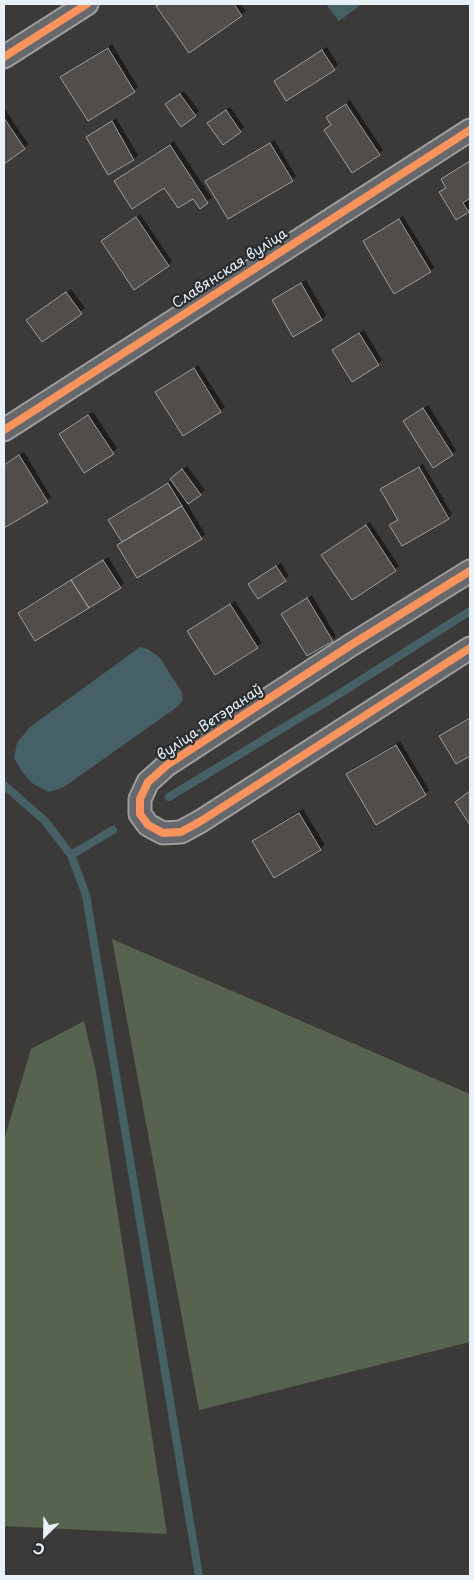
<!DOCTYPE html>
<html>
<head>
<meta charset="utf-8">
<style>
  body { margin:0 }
  #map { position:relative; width:474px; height:1580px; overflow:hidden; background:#3c3a39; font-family:"Playpen Sans",sans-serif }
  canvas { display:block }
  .frame { position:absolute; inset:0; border:5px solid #e8f1f8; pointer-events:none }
  .north { position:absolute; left:20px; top:1510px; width:50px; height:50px; -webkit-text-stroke:4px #2a2d2e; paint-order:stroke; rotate:203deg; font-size:14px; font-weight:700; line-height:20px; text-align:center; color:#e8f1f8 }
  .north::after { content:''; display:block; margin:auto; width:18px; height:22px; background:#e8f1f8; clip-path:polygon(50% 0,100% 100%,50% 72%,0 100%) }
</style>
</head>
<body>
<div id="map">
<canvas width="474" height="1580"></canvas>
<div class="frame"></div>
<div class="north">С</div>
</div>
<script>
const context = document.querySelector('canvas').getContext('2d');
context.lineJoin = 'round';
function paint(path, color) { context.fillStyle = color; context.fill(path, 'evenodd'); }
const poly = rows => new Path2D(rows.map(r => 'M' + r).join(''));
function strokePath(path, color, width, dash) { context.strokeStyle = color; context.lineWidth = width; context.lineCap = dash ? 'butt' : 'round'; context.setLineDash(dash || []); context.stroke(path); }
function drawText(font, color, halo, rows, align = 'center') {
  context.font = font + ' "Playpen Sans",sans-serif'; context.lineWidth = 4.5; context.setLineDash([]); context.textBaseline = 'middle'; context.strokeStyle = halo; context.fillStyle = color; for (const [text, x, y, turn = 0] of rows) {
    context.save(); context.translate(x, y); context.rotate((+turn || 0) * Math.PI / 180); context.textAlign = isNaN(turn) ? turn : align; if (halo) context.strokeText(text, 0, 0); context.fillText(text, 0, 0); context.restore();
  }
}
paint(poly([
  [112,939,470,1094,470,1342,199,1410],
  [84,1021,96,1072,167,1534,4,1526,4,1140,31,1049]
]), '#57634e');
paint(poly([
  [326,4,362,4,339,21],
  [140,647,148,649,160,658,181,691,183,700,177,707,64,787,49,792,32,783,23,773,14,758,17,743,30,727]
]), '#466166');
paint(poly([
  [161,4,240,4,246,11,241,15,158,6],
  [112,44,138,87,134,91,62,77],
  [327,47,338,65,334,69,275,82],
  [184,91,199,111,195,115,171,100],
  [350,100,383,150,379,154,325,130,332,124,327,117],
  [230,107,244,127,240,131,213,119],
  [4,108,28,144,4,162],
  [116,118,138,155,134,159,109,174,88,137],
  [274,140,296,176,292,180,207,181,211,177],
  [174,141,212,198,200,207,194,197,165,186,115,181],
  [470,161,470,197,467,199,470,203,470,209,456,218,441,193,447,187,442,179],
  [140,214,172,261,168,265,102,241],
  [403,216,434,267,430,271,364,241],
  [306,280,326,315,322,319,293,335,274,300,278,296],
  [71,289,85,308,42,340,32,316],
  [364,330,382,360,378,364,333,350],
  [198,365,225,407,220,411,161,388],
  [428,405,456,450,452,454,405,421],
  [93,412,117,448,113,453,65,430],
  [24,452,51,497,47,501,4,527,4,464],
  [423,464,452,514,448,518,391,525,399,519,382,489,386,485],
  [187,466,205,490,187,504,205,534,201,538,123,541,110,520,114,516,172,480,175,475],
  [370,522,399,566,352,599,327,551],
  [108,557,124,583,120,587,19,613,23,609],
  [281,563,289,576,258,597,254,581],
  [312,595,336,636,332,640,283,614],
  [235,601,262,643,216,673,189,631],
  [470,717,470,754,457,762,441,736],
  [400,741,429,790,425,794,347,775,351,770],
  [303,809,325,845,320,849,253,841,257,837]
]), '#0007');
strokePath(poly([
  [4,785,45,821,71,855,86,895,199,1576],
  [169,797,339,694,470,611],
  [71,855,113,830]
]), '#466166', 8);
const building = poly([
  [160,4,234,4,242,16,189,53,156,6,160,4],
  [108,48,135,92,88,121,60,77,108,48],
  [322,50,335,70,286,101,274,81,322,50],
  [180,94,196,116,181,127,165,104,180,94],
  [346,104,380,155,352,173,324,130,331,125,326,117,346,104],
  [226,110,241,132,223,145,207,123,226,110],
  [4,118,25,149,4,164,4,118],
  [112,121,134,160,108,175,86,137,112,121],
  [270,143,293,181,228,219,205,181,270,143],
  [170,145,208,203,200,209,193,199,178,208,164,188,132,209,114,181,170,145],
  [470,161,470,198,463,203,469,212,456,220,439,192,446,188,441,179,470,161],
  [136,217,169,266,134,290,101,241,136,217],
  [399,219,431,272,394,294,363,241,399,219],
  [301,283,322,320,293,337,272,300,301,283],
  [66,292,82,314,42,342,26,320,66,292],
  [359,333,379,365,352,382,332,350,359,333],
  [194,368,221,412,183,436,155,392,194,368],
  [423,408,453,455,433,468,403,421,423,408],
  [88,415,114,454,84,473,59,434,88,415],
  [19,455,48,502,4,528,4,465,19,455],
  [419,467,449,519,402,546,389,525,398,520,380,489,419,467],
  [182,469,201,495,188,504,170,479,182,469],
  [168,483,182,506,122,542,108,520,168,483],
  [182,506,202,539,137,578,117,545,182,506],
  [366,525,396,571,352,600,321,555,366,525],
  [103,560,121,588,89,608,71,580,103,560],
  [276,566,286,581,258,599,248,584,276,566],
  [71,580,89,608,35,641,18,613,71,580],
  [307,598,333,641,307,656,281,614,307,598],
  [230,604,258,648,215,675,187,631,230,604],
  [470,718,470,756,456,764,439,736,470,718],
  [396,745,426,795,376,825,346,774,396,745],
  [470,791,470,825,455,802,470,791],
  [299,813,321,850,274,878,252,841,299,813]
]);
paint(building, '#514d4b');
strokePath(building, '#9d9e9f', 1);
const street = poly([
  [4,57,87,4],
  [4,430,470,130],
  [470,571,351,645,167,765,148,782,140,799,140,814,148,825,163,833,181,832,201,821,470,648]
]);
strokePath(street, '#9d9e9f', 25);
strokePath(street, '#66686b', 21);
strokePath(poly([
  [4,57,87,4],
  [4,430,470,130],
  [470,571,351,645,167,765,148,782,140,799,140,814,148,825,163,833,181,832,201,821,470,648]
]), '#f8935d', 8);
drawText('14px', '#e8f1f8', '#2a2d2e', [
  ["Славянская вуліца",230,269,-33],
  ["вуліца Ветэранаў",210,723,-34]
]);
</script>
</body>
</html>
